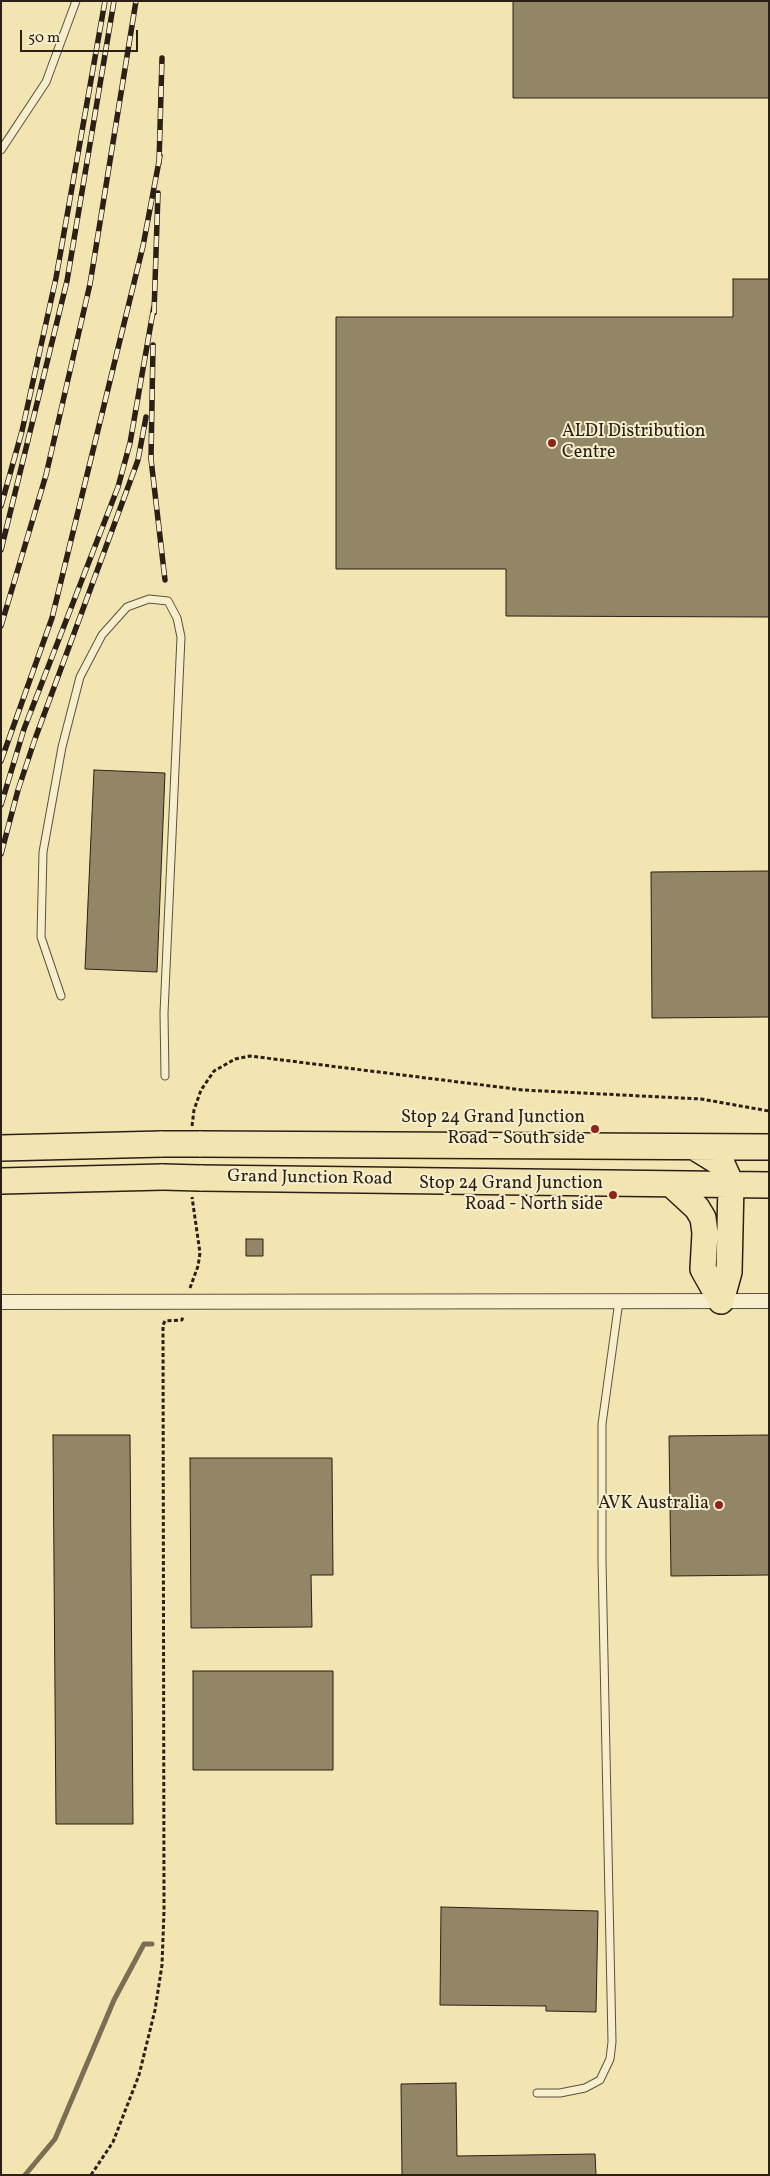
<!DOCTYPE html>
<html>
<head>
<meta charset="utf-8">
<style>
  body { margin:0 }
  #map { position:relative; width:770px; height:2176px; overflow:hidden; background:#f3e5b2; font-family:Vollkorn,serif }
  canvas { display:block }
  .frame { position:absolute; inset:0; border:2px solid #2a2016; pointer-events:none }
  .scale { position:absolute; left:20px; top:30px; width:118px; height:22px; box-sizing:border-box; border:2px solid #2a2016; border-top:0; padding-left:6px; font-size:15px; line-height:18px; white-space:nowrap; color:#2a2016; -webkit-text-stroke:4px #f7eecd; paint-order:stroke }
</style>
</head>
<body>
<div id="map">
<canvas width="770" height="2176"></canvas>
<div class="frame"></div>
<div class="scale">50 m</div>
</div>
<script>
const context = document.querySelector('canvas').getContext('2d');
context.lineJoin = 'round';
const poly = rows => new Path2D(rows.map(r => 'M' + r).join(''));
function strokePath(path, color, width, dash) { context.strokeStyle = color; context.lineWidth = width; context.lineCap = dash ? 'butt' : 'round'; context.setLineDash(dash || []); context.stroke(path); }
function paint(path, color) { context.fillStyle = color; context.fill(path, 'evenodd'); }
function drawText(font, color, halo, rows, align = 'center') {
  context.font = font + ' Vollkorn,serif'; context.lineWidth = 4; context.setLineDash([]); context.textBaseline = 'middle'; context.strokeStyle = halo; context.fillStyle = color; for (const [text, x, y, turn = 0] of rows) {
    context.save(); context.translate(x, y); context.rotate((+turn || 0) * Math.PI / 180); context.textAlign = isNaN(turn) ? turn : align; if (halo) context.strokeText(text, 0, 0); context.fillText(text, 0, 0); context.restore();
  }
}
strokePath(poly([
  [25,2175,55,2139,114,2000,144,1944,152,1944]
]), '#7a6e54', 5);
const building = poly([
  [513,1,769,1,769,98,513,98,513,1],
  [733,279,769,279,769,617,506,616,506,569,336,569,336,317,733,317,733,279],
  [94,770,165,773,157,972,85,969,94,770],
  [769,871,769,1017,652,1018,651,872,769,871],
  [246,1239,263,1239,263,1256,246,1256,246,1239],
  [53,1435,130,1435,133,1824,56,1824,53,1435],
  [769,1435,769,1575,671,1576,669,1436,769,1435],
  [190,1458,332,1458,333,1575,311,1575,312,1627,191,1628,190,1458],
  [193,1671,333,1671,333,1770,193,1770,193,1671],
  [441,1907,598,1911,596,2012,546,2011,546,2006,440,2005,441,1907],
  [456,2083,457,2156,595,2154,596,2175,402,2175,401,2084,456,2083]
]);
paint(building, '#938667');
strokePath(building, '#2a2016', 1);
const lane = poly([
  [1,150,46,82,76,1],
  [61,996,41,937,43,852,62,747,80,677,102,635,127,607,149,599,168,601,177,618,181,637,164,1013,165,1076],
  [537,2093,560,2093,585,2088,600,2080,610,2059,612,2042,602,1561,602,1424,619,1301]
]);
const street = poly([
  [1,1302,769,1301]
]);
const highway = poly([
  [199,1144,769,1147],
  [1,1148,162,1144],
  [696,1148,722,1164,731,1184,729,1272,721,1301],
  [200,1178,769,1185],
  [1,1181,163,1177],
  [671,1184,697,1208,703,1218,705,1233,703,1269,721,1301]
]);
strokePath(lane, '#5c513d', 9);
strokePath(street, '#5c513d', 16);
strokePath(highway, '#2a2016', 28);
strokePath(poly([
  [192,1126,194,1110,201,1090,214,1071,235,1059,250,1056,523,1090,701,1099,769,1111],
  [190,1288,198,1266,200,1253,192,1197],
  [91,2175,113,2142,139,2075,155,2010,162,1965,164,1911,163,1325,165,1321,182,1320,183,1316]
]), '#2a2016', 3, [4, 2.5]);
strokePath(lane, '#f7eecd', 7);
strokePath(street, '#f7eecd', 14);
strokePath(highway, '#f3e5b2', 25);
const rail = poly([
  [159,163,162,58],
  [154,313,158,193],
  [153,345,151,459,165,580],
  [1,506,22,431,56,278,105,1],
  [1,550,67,281,114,1],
  [1,626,46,475,90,284,136,1],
  [1,761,52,618,143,246,160,156],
  [1,805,24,729,118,487,130,443,154,306],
  [1,854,18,790,35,739,138,460,146,417]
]);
strokePath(rail, '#2a2016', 5.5);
strokePath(rail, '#f7eecd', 4, [11]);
const highwayBridge = poly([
  [162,1144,199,1144],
  [163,1177,200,1178]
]);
strokePath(highwayBridge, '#2a2016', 28, []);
strokePath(highwayBridge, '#f3e5b2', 25);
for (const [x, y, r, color] of [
  [552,443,5,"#8f2418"],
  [595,1129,5,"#8f2418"],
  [613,1195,5,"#8f2418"],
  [719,1505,5,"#8f2418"]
]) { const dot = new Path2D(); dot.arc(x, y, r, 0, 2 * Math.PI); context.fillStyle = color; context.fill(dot); strokePath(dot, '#f7eecd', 2); }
drawText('18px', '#2a2016', '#f7eecd', [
  ["ALDI Distribution",562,433,"left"],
  ["Centre",562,454,"left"],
  ["Stop 24 Grand Junction",585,1119],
  ["Road - South side",585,1140],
  ["Stop 24 Grand Junction",603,1185],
  ["Road - North side",603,1206],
  ["AVK Australia",709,1505]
], 'right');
drawText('18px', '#2a2016', '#f7eecd', [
  ["Grand Junction Road",310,1179,1]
]);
</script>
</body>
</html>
